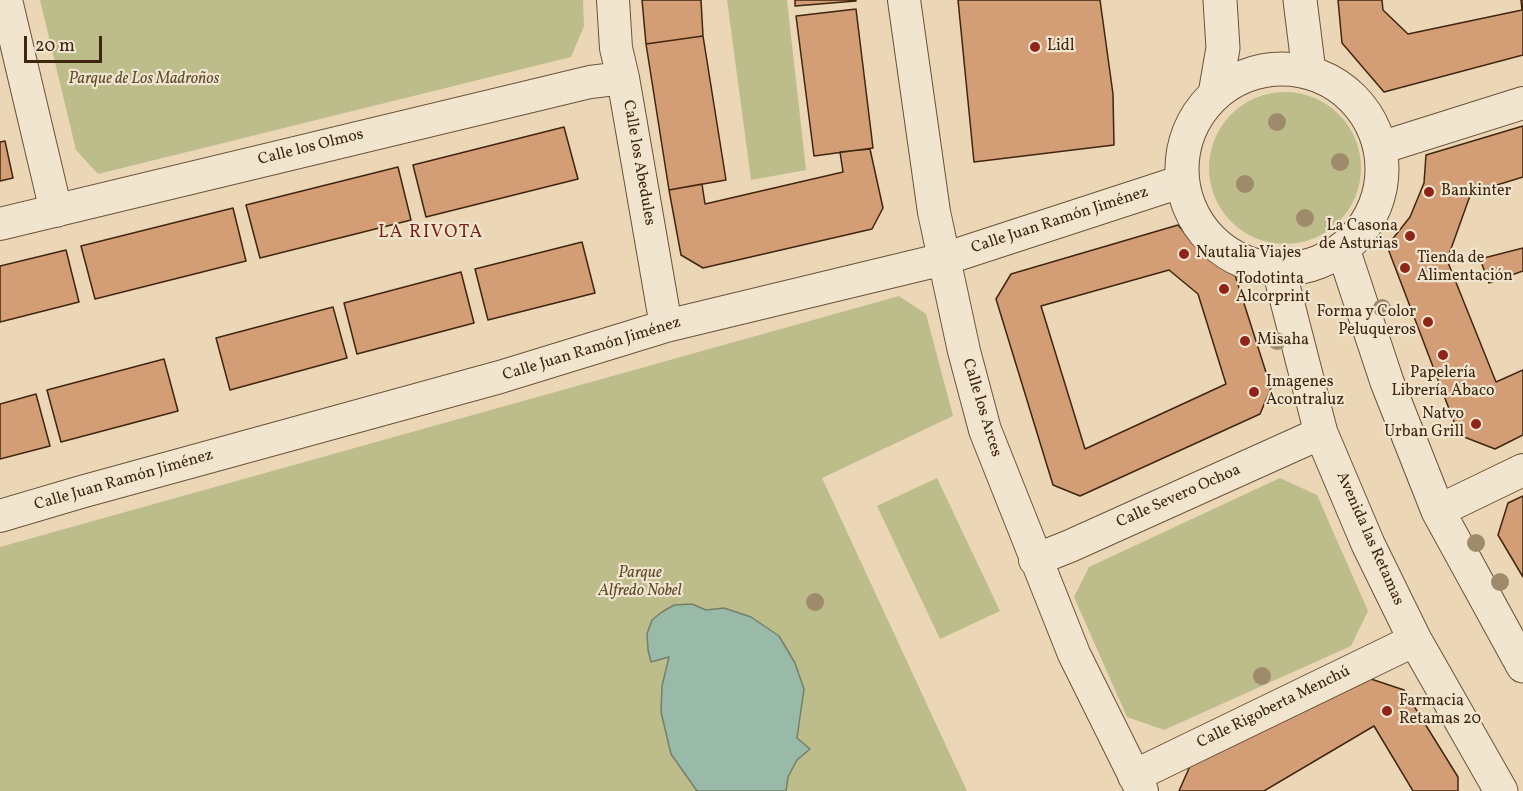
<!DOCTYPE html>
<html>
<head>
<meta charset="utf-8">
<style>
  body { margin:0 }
  #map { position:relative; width:1523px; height:791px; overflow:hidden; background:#ebd7b6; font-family:Vollkorn,serif }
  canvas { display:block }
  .scale { position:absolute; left:24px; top:36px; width:78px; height:27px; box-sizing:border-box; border:3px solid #40260e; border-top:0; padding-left:8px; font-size:18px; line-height:21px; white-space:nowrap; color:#40260e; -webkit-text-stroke:4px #f2e5d0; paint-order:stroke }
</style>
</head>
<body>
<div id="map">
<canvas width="1523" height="791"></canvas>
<div class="scale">20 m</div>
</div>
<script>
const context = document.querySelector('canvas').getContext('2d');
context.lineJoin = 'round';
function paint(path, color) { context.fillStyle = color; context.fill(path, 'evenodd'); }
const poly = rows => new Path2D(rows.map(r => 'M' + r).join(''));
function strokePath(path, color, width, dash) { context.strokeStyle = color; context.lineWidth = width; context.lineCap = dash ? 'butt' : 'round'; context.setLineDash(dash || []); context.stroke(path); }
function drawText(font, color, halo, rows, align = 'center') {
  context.font = font + ' Vollkorn,serif'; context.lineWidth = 4.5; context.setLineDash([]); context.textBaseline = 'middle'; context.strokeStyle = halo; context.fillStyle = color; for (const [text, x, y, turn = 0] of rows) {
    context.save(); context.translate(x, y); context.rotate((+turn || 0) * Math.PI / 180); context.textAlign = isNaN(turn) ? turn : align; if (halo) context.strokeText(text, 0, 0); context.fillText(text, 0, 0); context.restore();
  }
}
paint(poly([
  [40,0,583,0,584,26,571,57,98,174,76,150],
  [727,0,787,0,806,170,751,180],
  '1209 168a76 76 0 1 1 152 0a76 76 0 1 1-152 0Z',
  [899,296,926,314,953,416,822,478,967,791,0,791,0,547],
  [937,478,1000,611,940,639,877,506],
  [1280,478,1317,495,1368,611,1351,646,1164,730,1127,717,1074,597,1089,567]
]), '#bcbd8b');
const water = poly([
  [692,604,706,610,724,608,751,617,779,636,795,663,804,689,797,738,810,749,797,760,788,777,786,791,697,791,671,754,661,712,662,686,669,657,651,662,648,650,647,634,652,620,662,612,674,605,692,604]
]);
paint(water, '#99baa8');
strokePath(water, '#757f6a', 1.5);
const building = poly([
  [642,0,701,0,703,36,646,44,642,0],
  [795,0,856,0,856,1,795,6,795,0],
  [958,0,1100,0,1113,94,1114,145,974,162,958,0],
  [1338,0,1382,0,1383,10,1408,34,1522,10,1521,0,1523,0,1523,55,1384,92,1342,43,1338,0],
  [856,9,873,148,814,156,796,16,856,9],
  [703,36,726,180,669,190,646,44,703,36],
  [1523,126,1523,177,1471,193,1447,260,1496,382,1523,370,1523,435,1495,449,1459,435,1387,246,1410,217,1424,183,1426,155,1523,126],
  [564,127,578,179,426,217,413,165,564,127],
  [5,141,13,178,0,181,0,142,5,141],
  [870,149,883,208,872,229,703,268,681,255,669,190,702,184,705,204,843,172,840,152,870,149],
  [398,167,411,220,260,258,246,205,398,167],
  [233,208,246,261,95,299,81,246,233,208],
  [1178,225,1202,253,1234,272,1271,388,1260,414,1080,496,1053,485,996,299,1011,274,1178,225],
  [1169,270,1198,294,1226,384,1085,449,1041,306,1169,270],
  [582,242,595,293,488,320,475,269,582,242],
  [1523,248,1523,271,1489,283,1480,259,1523,248],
  [66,250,79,302,0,322,0,266,66,250],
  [461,272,474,323,357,354,344,303,461,272],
  [333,307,347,358,230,390,216,338,333,307],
  [164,359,178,411,61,442,47,390,164,359],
  [36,394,50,446,0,459,0,404,36,394],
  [1523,496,1523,577,1498,535,1508,503,1523,496],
  [1371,679,1404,690,1458,777,1458,791,1413,791,1374,726,1264,791,1179,791,1190,766,1371,679]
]);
paint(building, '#d39d76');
strokePath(building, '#40260e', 1.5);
const minor = poly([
  [6,0,56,211],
  [613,0,616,48,623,78,666,326],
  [904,0,934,212,964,351,985,430,1074,654,1142,791],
  [1380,148,1523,103],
  [0,224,590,82,623,78],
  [1438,511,1523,470],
  [0,516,81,492,500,377,666,326,944,259,1183,181],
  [1035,560,1070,546,1321,433],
  [1134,776,1415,640]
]);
const tertiary = poly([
  [1300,0,1309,72],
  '1182 169a100 100 0 1 1 200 0a100 100 0 1 1-200 0Z',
  [1215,94,1223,48,1220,0],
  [1343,249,1387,382,1438,511,1523,666],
  [1279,270,1321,433,1368,544,1415,640,1501,791]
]);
strokePath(minor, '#6b5238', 34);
strokePath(tertiary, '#6b5238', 35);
strokePath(minor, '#f2e5d0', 32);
strokePath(tertiary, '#f2e5d0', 33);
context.fillStyle = '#9e8b6b';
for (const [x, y] of [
  [1277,122],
  [1340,162],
  [1245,184],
  [1305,218],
  [1382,308],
  [1277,341],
  [1476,543],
  [1500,582],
  [815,602],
  [1262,676]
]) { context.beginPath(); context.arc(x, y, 9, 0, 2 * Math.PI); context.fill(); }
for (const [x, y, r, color] of [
  [1035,47,6,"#8f2418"],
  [1429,192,6,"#8f2418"],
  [1410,236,6,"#8f2418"],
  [1184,254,6,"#8f2418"],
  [1405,268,6,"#8f2418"],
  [1224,289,6,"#8f2418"],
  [1428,322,6,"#8f2418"],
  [1245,341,6,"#8f2418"],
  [1443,355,6,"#8f2418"],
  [1254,392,6,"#8f2418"],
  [1476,424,6,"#8f2418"],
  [1387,711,6,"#8f2418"]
]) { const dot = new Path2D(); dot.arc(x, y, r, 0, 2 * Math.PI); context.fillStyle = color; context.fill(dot); strokePath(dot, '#f2e5d0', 2); }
drawText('16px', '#40260e', '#f2e5d0', [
  ["Lidl",1047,47],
  ["Bankinter",1441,192],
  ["La Casona",1398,227,"right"],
  ["de Asturias",1398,245,"right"],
  ["Nautalia Viajes",1196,254],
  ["Tienda de",1417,259],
  ["Alimentación",1417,277],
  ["Todotinta",1236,280],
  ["Alcorprint",1236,298],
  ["Forma y Color",1416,313,"right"],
  ["Peluqueros",1416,331,"right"],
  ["Misaha",1257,341],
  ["Papelería",1443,374,"center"],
  ["Librería Abaco",1443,392,"center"],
  ["Imagenes",1266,383],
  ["Acontraluz",1266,401],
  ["Natvo",1464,415,"right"],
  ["Urban Grill",1464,433,"right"],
  ["Farmacia",1399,702],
  ["Retamas 20",1399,720]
], 'left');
drawText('italic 16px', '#5f4c2d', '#f2e5d0', [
  ["Parque de Los Madroños",144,80],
  ["Parque",640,574],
  ["Alfredo Nobel",640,592]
]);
drawText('16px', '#40260e', '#f2e5d0', [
  ["Calle los Olmos",311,148,-14],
  ["Calle los Abedules",638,163,80],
  ["Calle Juan Ramón Jiménez",1060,221,-18],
  ["Calle Juan Ramón Jiménez",592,350,-17],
  ["Calle los Arces",981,408,73],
  ["Calle Juan Ramón Jiménez",124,481,-16],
  ["Calle Severo Ochoa",1179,497,-24],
  ["Avenida las Retamas",1369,539,66],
  ["Calle Rigoberta Menchú",1274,708,-26]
]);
context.letterSpacing = '1.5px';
drawText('18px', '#7a1f14', '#f2e5d0', [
  ["LA RIVOTA",431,234]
]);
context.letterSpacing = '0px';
</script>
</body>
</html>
